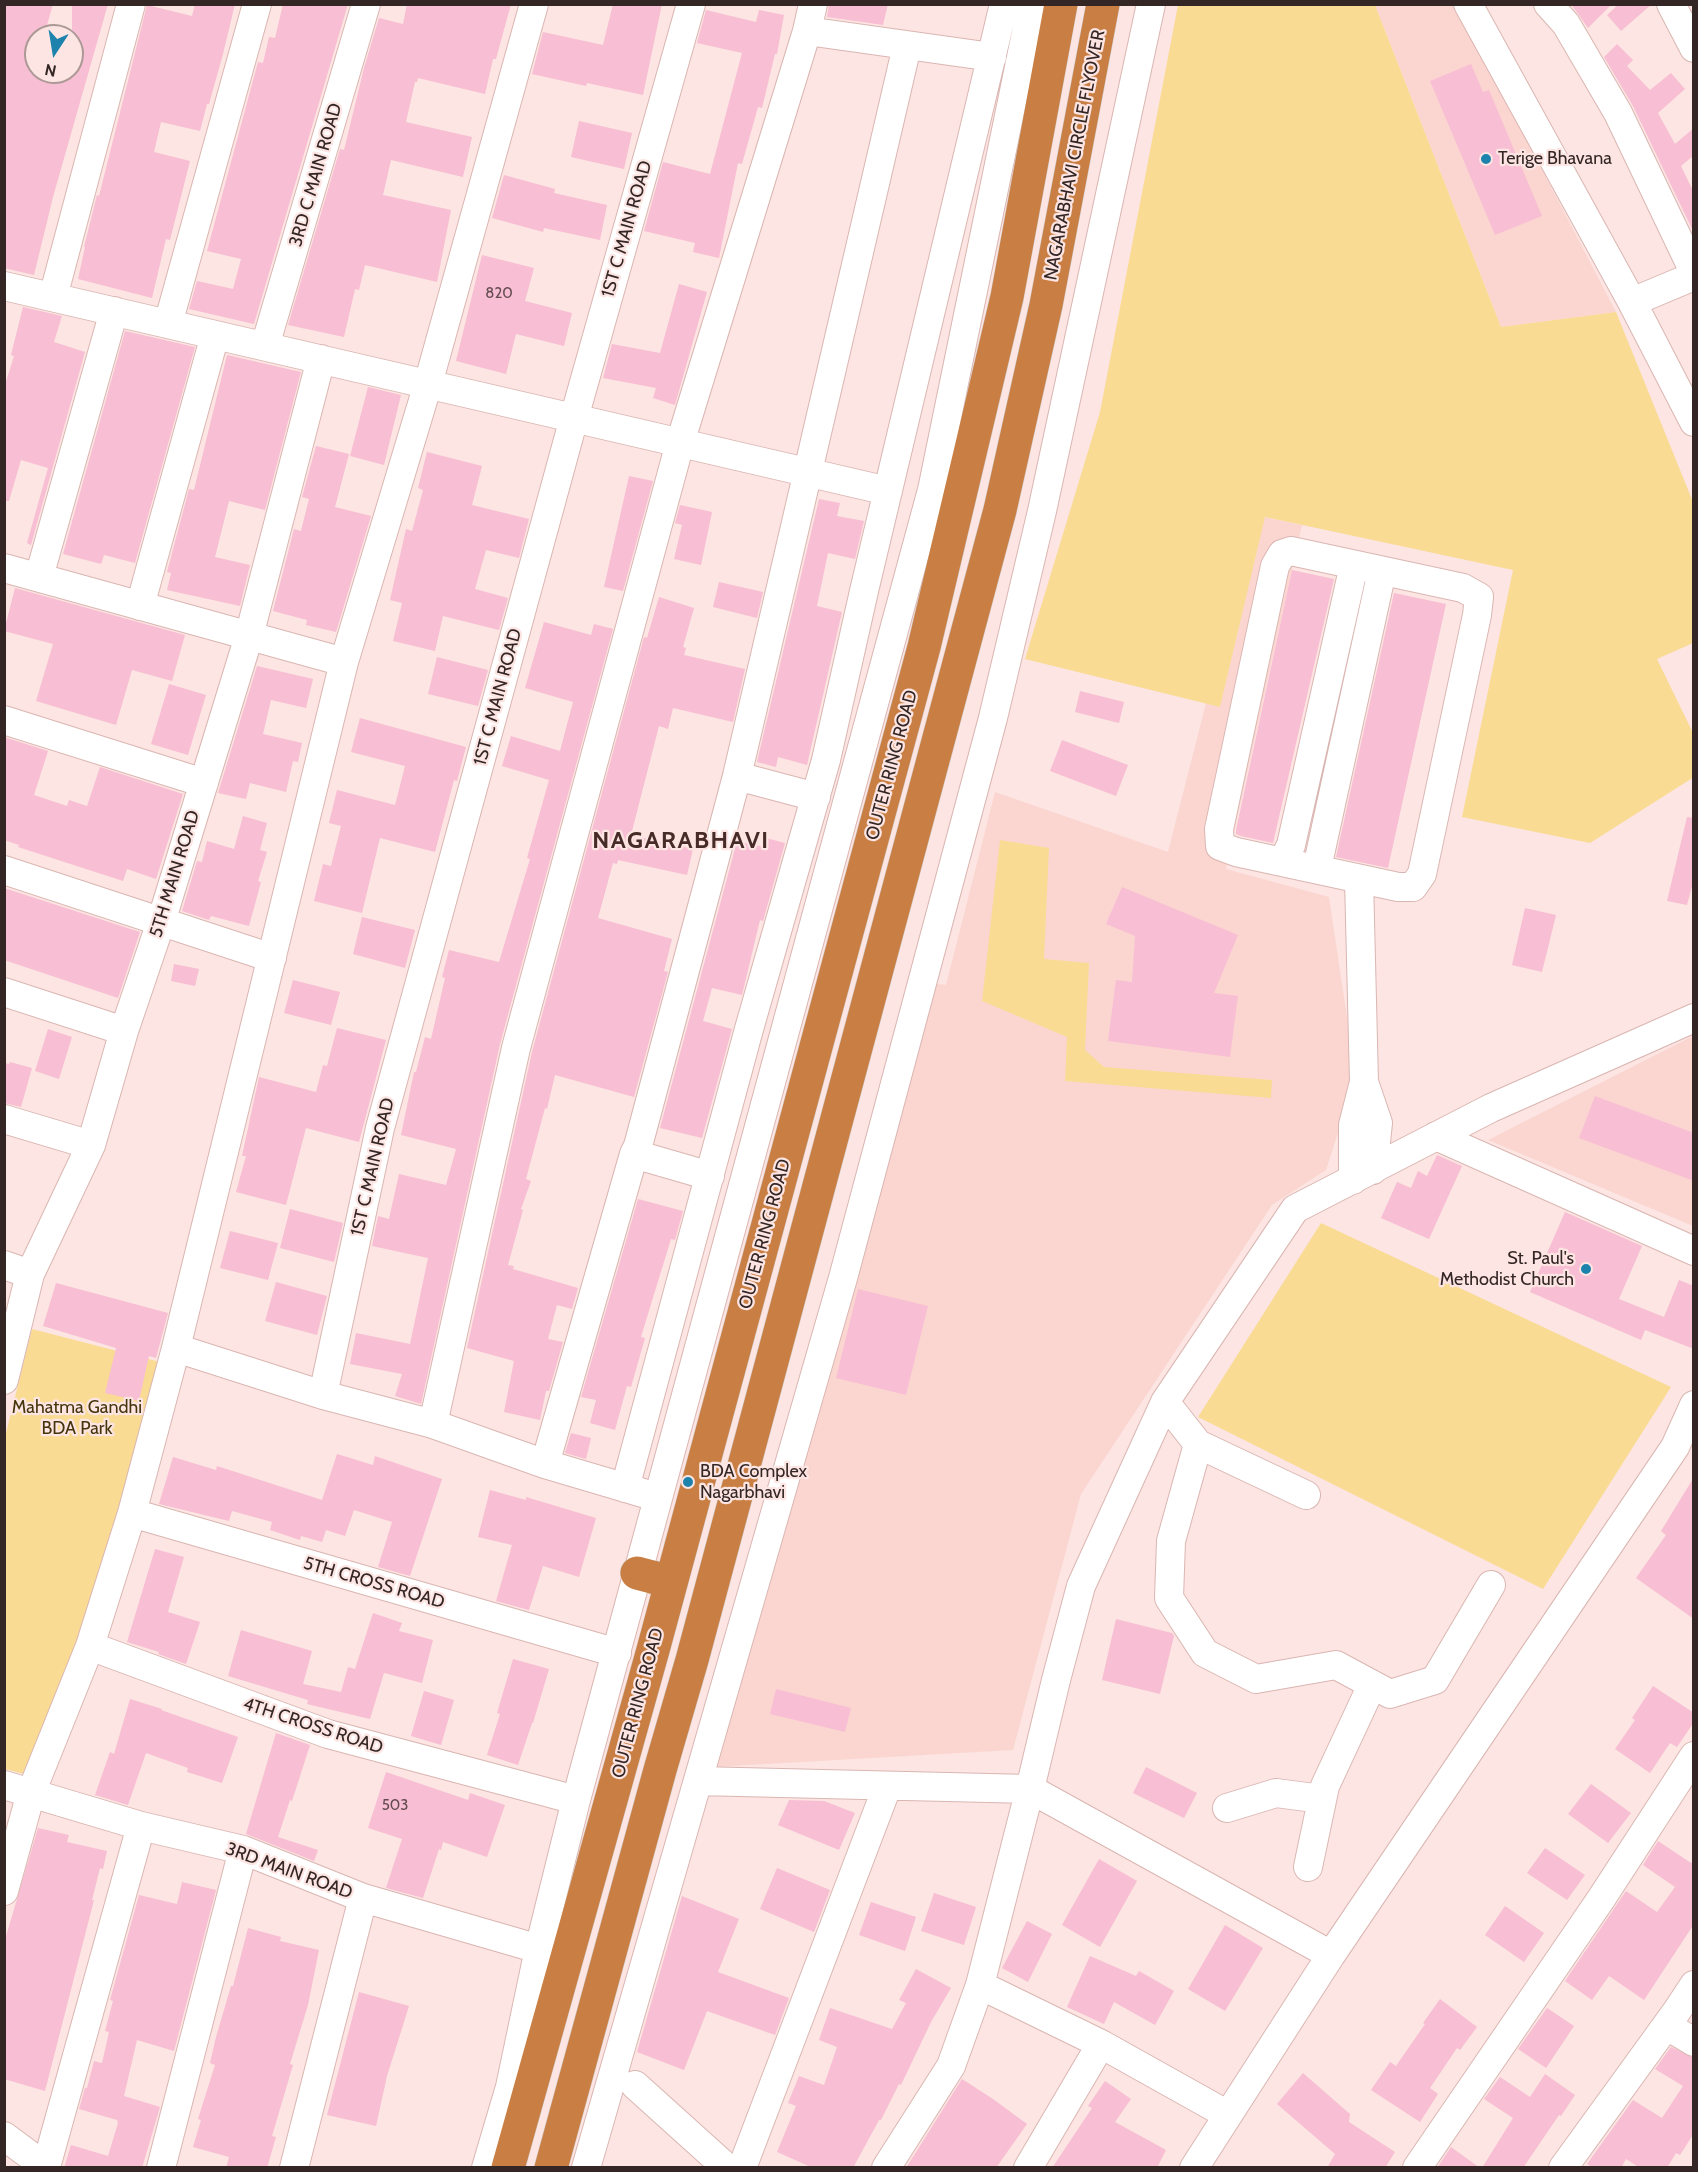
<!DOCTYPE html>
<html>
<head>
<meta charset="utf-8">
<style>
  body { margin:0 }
  #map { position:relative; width:1698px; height:2172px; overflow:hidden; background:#fce5e2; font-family:Cabin,sans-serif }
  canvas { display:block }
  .frame { position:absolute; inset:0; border:6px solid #332624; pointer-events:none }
  .north { position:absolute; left:24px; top:24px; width:60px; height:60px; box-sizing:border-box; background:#fce5e2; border:2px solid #ac9996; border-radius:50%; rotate:192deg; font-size:16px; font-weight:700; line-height:24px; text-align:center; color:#332624 }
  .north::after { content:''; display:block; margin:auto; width:21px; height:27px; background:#1d83ad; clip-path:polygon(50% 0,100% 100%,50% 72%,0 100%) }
</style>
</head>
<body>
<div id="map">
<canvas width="1698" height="2172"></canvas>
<div class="frame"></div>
<div class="north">N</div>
</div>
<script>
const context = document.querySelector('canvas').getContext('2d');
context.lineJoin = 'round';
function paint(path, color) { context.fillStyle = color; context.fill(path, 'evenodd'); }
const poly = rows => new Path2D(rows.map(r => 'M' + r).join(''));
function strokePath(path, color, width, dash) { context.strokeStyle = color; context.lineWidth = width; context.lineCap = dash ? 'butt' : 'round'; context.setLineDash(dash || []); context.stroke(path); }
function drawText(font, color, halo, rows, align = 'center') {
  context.font = font + ' Cabin,sans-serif'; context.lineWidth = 4.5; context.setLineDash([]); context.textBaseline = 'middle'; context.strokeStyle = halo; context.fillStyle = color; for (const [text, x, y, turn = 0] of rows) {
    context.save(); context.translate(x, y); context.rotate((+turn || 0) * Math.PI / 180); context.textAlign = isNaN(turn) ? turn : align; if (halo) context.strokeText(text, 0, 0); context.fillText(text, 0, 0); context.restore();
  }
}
paint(poly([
  [1429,4,1457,6,1616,312,1501,327,1375,5],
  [1264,517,1302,525,1226,869,1329,897,1356,1077,1326,1170,1272,1205,1081,1494,1013,1750,713,1767,929,983,946,985,995,792,1168,852,1206,703,1220,706],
  [1693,1036,1693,1226,1488,1140]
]), '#fbd6d1');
paint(poly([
  [1178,5,1375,5,1501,327,1616,312,1693,502,1693,643,1657,659,1693,733,1694,777,1590,843,1462,817,1513,570,1265,517,1220,707,1025,659,1100,412],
  [1000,840,1049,848,1044,959,1089,963,1085,1050,1104,1067,1272,1080,1271,1098,1065,1081,1067,1037,982,1001],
  [1321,1223,1671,1387,1543,1589,1198,1417],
  [32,1329,160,1362,109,1551,28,1775,5,1769,5,1437]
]), '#f9db93');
paint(poly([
  [4,4,53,4,44,36,36,36,36,72,72,72,72,4,108,4,53,197,34,275,4,268],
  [195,4,235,4,223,54,209,104,207,104,200,131,161,122,154,152,190,161,170,240,166,239,152,298,78,279,85,247,84,247,97,195,99,196,147,5,192,16],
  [283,4,348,4,254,324,189,309,197,281,233,289,241,259,207,251,258,62,263,63,269,37,275,38],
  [407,4,511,4,496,59,493,59,485,94,418,78,417,82,415,82,406,122,472,137,463,177,391,160,383,195,451,210,437,282,365,265,359,290,355,289,344,337,288,325,340,149,344,150,364,68,379,18,403,24],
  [613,4,662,4,643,95,587,83,586,86,532,74,543,32,603,45],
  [829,4,888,4,883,25,827,17],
  [1571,4,1612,4,1588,28],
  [1619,4,1652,4,1621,31,1607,15],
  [706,10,756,22,759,10,784,15,777,54,775,54,762,108,758,107,742,164,738,163,719,258,693,252,695,243,644,231,663,162,710,174,742,53,697,43],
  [1617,44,1633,60,1627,66,1650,90,1671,73,1685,89,1658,113,1675,144,1694,128,1694,155,1681,166,1694,193,1694,233,1633,106,1604,57],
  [1471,64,1483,92,1489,90,1542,216,1495,235,1430,81],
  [579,121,632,133,624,169,571,157],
  [504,175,555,189,554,193,607,205,600,240,544,228,543,232,492,218],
  [482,255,534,268,525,301,572,313,564,346,516,334,506,374,456,361],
  [679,284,707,292,675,405,653,398,656,388,603,378,612,344,660,353],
  [23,307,62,316,54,342,85,352,31,545,27,543,48,468,21,460,9,501,4,501,4,388,14,356,11,355],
  [125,331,195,347,135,563,104,555,101,564,63,554],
  [227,355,301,372,265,510,229,501,215,557,250,565,240,606,167,590,171,573,167,572,189,489,194,490],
  [368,387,401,395,384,465,350,456],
  [316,446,349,454,335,507,371,516,336,632,306,625,307,620,273,611,294,529,301,531,309,499,302,497],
  [427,452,482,466,472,505,529,519,519,558,486,550,475,589,508,598,499,630,443,616,435,651,393,641,402,603,390,600,406,529,412,531,423,490,418,488],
  [629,476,653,481,623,591,604,587],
  [819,499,840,503,837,516,864,521,855,559,828,553,817,606,842,612,807,765,778,757,776,767,757,762],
  [680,505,712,512,701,565,674,559,682,525,675,523],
  [1292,570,1334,579,1273,843,1241,836,1236,834,1236,830],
  [719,582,763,592,757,618,713,607],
  [15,588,185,635,172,681,132,670,116,725,36,701,53,644,4,631],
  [1394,593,1446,604,1388,868,1336,857],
  [659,597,694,608,683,647,686,648,684,655,745,669,733,722,673,708,668,729,659,726,631,835,693,849,687,875,618,860,617,864,613,863,598,918,672,939,664,971,668,972,634,1097,555,1075,547,1109,545,1108,526,1179,531,1181,521,1209,523,1210,508,1265,514,1266,513,1269,578,1288,572,1309,557,1305,548,1339,563,1342,549,1391,546,1391,540,1420,504,1412,514,1361,467,1348,532,1052,644,637,647,638],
  [544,622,591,635,594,624,613,629,500,1044,421,1404,395,1396,402,1374,350,1364,356,1333,410,1344,428,1258,372,1246,378,1216,389,1219,399,1174,446,1185,456,1149,401,1135,414,1072,416,1072,425,1037,431,1039,445,978,442,977,449,950,499,962,530,859,527,858,549,780,502,766,511,736,560,751,573,702,525,688],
  [437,657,488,670,478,706,428,694],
  [257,666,313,679,306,708,271,700,263,734,302,743,298,762,293,761,286,792,250,783,246,799,218,793],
  [169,684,206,695,188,755,151,744],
  [1080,691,1124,702,1119,723,1075,712],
  [360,718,466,747,457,781,454,780,435,852,380,838,362,913,314,901,323,864,331,866,341,826,329,823,337,790,395,805,405,766,351,752],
  [4,737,48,751,34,795,67,806,69,800,87,806,100,767,183,794,156,879,127,869,123,881,18,847,19,845,4,840],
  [1062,740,1128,765,1116,796,1050,771],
  [243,816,267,823,260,850,267,852,258,881,261,882,249,926,211,916,209,920,182,911,197,861,202,862,207,841,234,849],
  [1687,817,1694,818,1694,879,1687,905,1667,901],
  [766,838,785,843,763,921,760,920,742,995,712,988,703,1021,732,1029,702,1138,660,1128,737,841,764,847],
  [1122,887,1238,935,1214,993,1238,996,1230,1057,1108,1041,1116,980,1132,982,1135,936,1106,924],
  [4,888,140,932,118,998,4,960],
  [1525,908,1556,915,1542,972,1512,965],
  [362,917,415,930,405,968,353,954],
  [174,964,199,969,195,986,171,981],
  [293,980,340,992,331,1025,284,1013],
  [337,1028,386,1040,359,1142,306,1128,286,1205,236,1192,246,1156,242,1156,259,1077,316,1092,323,1065,327,1066],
  [48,1029,72,1037,59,1079,35,1071],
  [10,1062,32,1068,21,1107,4,1103,4,1063,9,1064],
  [1595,1096,1694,1133,1694,1181,1579,1138],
  [1437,1155,1462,1166,1429,1239,1381,1218,1397,1182,1411,1188,1418,1171,1427,1176],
  [638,1199,683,1211,675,1240,671,1239,651,1304,641,1337,645,1338,631,1387,627,1386,615,1430,590,1423,596,1400,581,1397],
  [290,1209,343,1223,334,1262,280,1248],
  [1565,1212,1642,1246,1619,1299,1664,1317,1679,1280,1694,1286,1694,1349,1645,1330,1641,1340,1530,1292],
  [230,1231,278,1243,268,1280,220,1268],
  [276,1282,327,1296,317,1335,265,1321],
  [56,1283,168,1313,156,1358,149,1356,139,1401,105,1393,116,1348,43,1326],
  [858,1289,928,1306,906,1395,836,1378],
  [571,1433,591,1438,586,1459,565,1453],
  [337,1454,373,1465,375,1456,442,1479,410,1576,378,1567,392,1522,354,1510,345,1536,326,1530,322,1542,301,1536,300,1540,270,1530,272,1522,232,1511,229,1521,159,1504,173,1457,216,1470,217,1466,322,1500],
  [1694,1477,1694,1619,1636,1578,1666,1535,1661,1531],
  [490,1490,526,1500,526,1497,596,1518,579,1577,543,1566,529,1610,496,1601,512,1545,478,1537],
  [155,1549,184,1557,168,1612,200,1622,186,1664,158,1654,159,1652,127,1642],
  [373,1613,402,1623,399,1631,433,1640,422,1683,384,1673,370,1719,307,1704,308,1700,228,1676,241,1630,312,1651,303,1684,341,1692,348,1667,355,1669],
  [1116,1619,1172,1633,1174,1636,1160,1694,1102,1680],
  [513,1659,549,1669,533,1723,532,1723,518,1765,487,1755,500,1714,497,1713],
  [1653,1686,1694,1713,1694,1722,1677,1747,1670,1743,1650,1773,1615,1749,1635,1720,1632,1718],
  [776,1689,851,1708,845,1732,770,1714],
  [424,1691,454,1700,441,1745,411,1736],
  [130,1699,162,1709,161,1710,238,1737,222,1783,187,1772,188,1768,146,1753,128,1805,95,1795,110,1752,114,1754],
  [276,1733,310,1745,292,1801,290,1800,278,1837,318,1850,314,1861,246,1834],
  [1146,1767,1197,1793,1184,1818,1133,1793],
  [386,1772,468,1800,470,1793,505,1805,487,1857,443,1842,441,1850,439,1849,423,1898,386,1888,402,1839,368,1828],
  [1591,1784,1631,1813,1608,1843,1568,1814],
  [789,1800,824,1801,855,1813,839,1850,778,1825],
  [38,1828,69,1835,67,1842,107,1851,103,1869,100,1868,92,1900,94,1900,45,2091,4,2079,4,1943],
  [1658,1841,1691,1863,1694,1860,1694,1924,1644,2000,1609,1976,1592,2000,1565,1981,1626,1891,1657,1912,1675,1887,1643,1865],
  [1545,1848,1585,1875,1567,1900,1527,1873],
  [1099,1859,1137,1881,1100,1947,1062,1925],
  [777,1868,830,1890,814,1932,760,1909],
  [182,1882,216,1890,174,2051,137,2040,124,2096,160,2107,142,2168,64,2168,71,2145,108,2156,118,2123,117,2120,79,2109,85,2088,87,2088,94,2061,102,2063,109,2032,105,2031,113,2001,110,2000,139,1895,177,1904],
  [934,1893,976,1907,964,1945,921,1931],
  [682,1896,739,1919,718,1972,789,1998,775,2035,707,2011,684,2070,637,2052],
  [871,1902,916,1917,905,1951,859,1935],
  [1505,1906,1544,1933,1524,1962,1485,1935],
  [1027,1921,1052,1934,1028,1982,1002,1968],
  [1225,1925,1263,1948,1225,2011,1188,1989],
  [248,1928,281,1937,280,1941,319,1950,308,2005,290,2064,293,2065,272,2136,276,2137,267,2168,226,2168,229,2157,193,2147,201,2120,198,2119,215,2065,210,2063,216,2037,231,1986,233,1986],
  [1090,1956,1136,1976,1139,1971,1174,1991,1155,2025,1114,2002,1104,2024,1067,2007],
  [916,1969,951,1988,931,2022,901,2085,899,2084,881,2120,879,2120,853,2168,813,2168,777,2152,796,2106,788,2103,799,2076,824,2085,837,2047,819,2040,830,2008,892,2029,906,2003,899,2000],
  [359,1992,409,2006,387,2076,376,2126,327,2115],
  [1440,1999,1477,2027,1460,2050,1457,2048,1430,2088,1438,2094,1420,2122,1371,2090,1390,2062,1396,2066,1425,2024,1423,2023],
  [1547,2008,1574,2026,1546,2068,1518,2049],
  [1671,2047,1694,2058,1694,2133,1680,2155,1676,2153,1667,2168,1640,2168,1626,2159,1621,2168,1593,2168,1587,2164,1633,2100,1662,2118,1683,2086,1655,2069],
  [1303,2073,1350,2114,1349,2122,1395,2152,1385,2168,1327,2168,1335,2154,1277,2104],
  [1545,2074,1575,2095,1561,2116,1559,2115,1523,2168,1482,2168,1513,2118,1484,2099,1500,2077,1530,2097],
  [962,2079,993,2099,1027,2124,996,2168,906,2168],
  [1105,2081,1131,2099,1115,2122,1166,2150,1157,2168,1052,2168,1092,2108,1088,2106],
  [1451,2147,1480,2168,1437,2168]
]), '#f8bed3');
const minor = poly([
  [1468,4,1632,302,1694,422],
  [1548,4,1566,24,1618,113,1694,272],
  [1671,4,1694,48],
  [807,31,992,57],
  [4,286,888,491],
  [53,297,131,4],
  [1632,302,1694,276],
  [168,324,257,4],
  [265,346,366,4],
  [1291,551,1463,588,1479,597,1477,615,1422,874,1413,887,1398,887,1236,852,1220,846,1219,829,1275,566,1282,554,1291,551],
  [4,568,344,662],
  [39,577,114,311],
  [140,606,215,335],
  [4,720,204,783],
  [737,776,816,797],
  [1283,861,1291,845,1354,565],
  [1317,868,1382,571],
  [4,870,272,958],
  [1359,879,1364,1082,1378,1123,1373,1170],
  [4,992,124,1031],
  [4,1119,91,1145],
  [1436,1136,1694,1251],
  [634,1154,710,1176],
  [1353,1180,1353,1125,1364,1082],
  [4,1265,30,1274],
  [176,1348,323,1395,433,1424,545,1464,643,1493],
  [4,1380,30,1274,91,1145,124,1031,161,922,249,636,321,359],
  [323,1395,380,1128,574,418,691,4],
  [1165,1402,1198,1444,1171,1541,1169,1598,1205,1653,1256,1679,1336,1665,1390,1694,1435,1680,1491,1585],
  [433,1424,516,1048,680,443,807,31,813,4],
  [1198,1444,1306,1495],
  [545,1464,634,1154,638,1146,737,776,907,46],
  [625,1488,749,1029,826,760,864,591,1004,4],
  [132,1513,617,1653],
  [90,1646,328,1734,576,1800],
  [698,1781,1030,1789,1331,1955],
  [4,1785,141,1826,243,1850,363,1898,539,1949],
  [1227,1808,1276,1793,1322,1799],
  [1308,1867,1325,1786,1372,1685],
  [4,1891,31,1793,90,1646,132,1513,176,1348,344,662,428,384,534,4],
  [980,1985,1030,1789,1056,1680,1081,1586,1165,1402,1295,1209,1491,1108,1694,1018],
  [1694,1985,1667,2026,1694,2042],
  [635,2085,727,2168],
  [4,2136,47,2168],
  [46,2167,141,1826],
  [161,2168,243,1850],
  [294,2168,363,1898],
  [486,2168,510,2087,539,1949,576,1800,932,490,1032,4],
  [586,2168,843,1278,993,718,1042,511,1151,4],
  [742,2168,887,1787],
  [886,2168,951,2066,980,1985,1101,2044,1228,2115],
  [1028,2168,1101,2044],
  [1194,2168,1331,1955,1675,1447,1694,1405],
  [1417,2168,1601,1899,1694,1756],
  [1563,2168,1679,2008]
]);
const highway = poly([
  [637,1573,671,1582],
  [508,2168,653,1650,924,647,1007,297,1061,4],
  [551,2168,660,1770,692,1660,1000,510,1046,305,1103,4]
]);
strokePath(minor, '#dab6b2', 30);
strokePath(highway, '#cecbca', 34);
strokePath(minor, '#fff', 28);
strokePath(highway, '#c97f43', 33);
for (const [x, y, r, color] of [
  [1486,159,6,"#1d83ad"],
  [1586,1269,6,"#1d83ad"],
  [688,1482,6,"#1d83ad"]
]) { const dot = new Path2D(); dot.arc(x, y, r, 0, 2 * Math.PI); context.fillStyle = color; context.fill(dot); strokePath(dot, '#fce5e2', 2); }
drawText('15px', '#644c50', null, [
  ["820",499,294],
  ["503",395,1806]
]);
drawText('18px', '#332624', '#fce5e2', [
  ["NAGARABHAVI CIRCLE FLYOVER",1075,155,-79],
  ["3RD C MAIN ROAD",316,175,-74],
  ["1ST C MAIN ROAD",627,229,-74],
  ["1ST C MAIN ROAD",498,697,-75],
  ["OUTER RING ROAD",892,765,-75],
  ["5TH MAIN ROAD",175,874,-73],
  ["1ST C MAIN ROAD",373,1167,-77],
  ["OUTER RING ROAD",765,1234,-75],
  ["5TH CROSS ROAD",374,1583,16],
  ["OUTER RING ROAD",638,1703,-75],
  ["4TH CROSS ROAD",313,1726,18],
  ["3RD MAIN ROAD",289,1871,20]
]);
drawText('18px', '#332624', '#fce5e2', [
  ["Terige Bhavana",1498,159],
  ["St. Paul's",1574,1259,"right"],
  ["Methodist Church",1574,1280,"right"],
  ["BDA Complex",700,1472],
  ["Nagarbhavi",700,1493]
], 'left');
drawText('18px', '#44350c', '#fce5e2', [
  ["Mahatma Gandhi",77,1408],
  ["BDA Park",77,1429]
]);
context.letterSpacing = '1.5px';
drawText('bold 24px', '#472b28', '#fce5e2', [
  ["NAGARABHAVI",681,841]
]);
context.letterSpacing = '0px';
</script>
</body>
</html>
